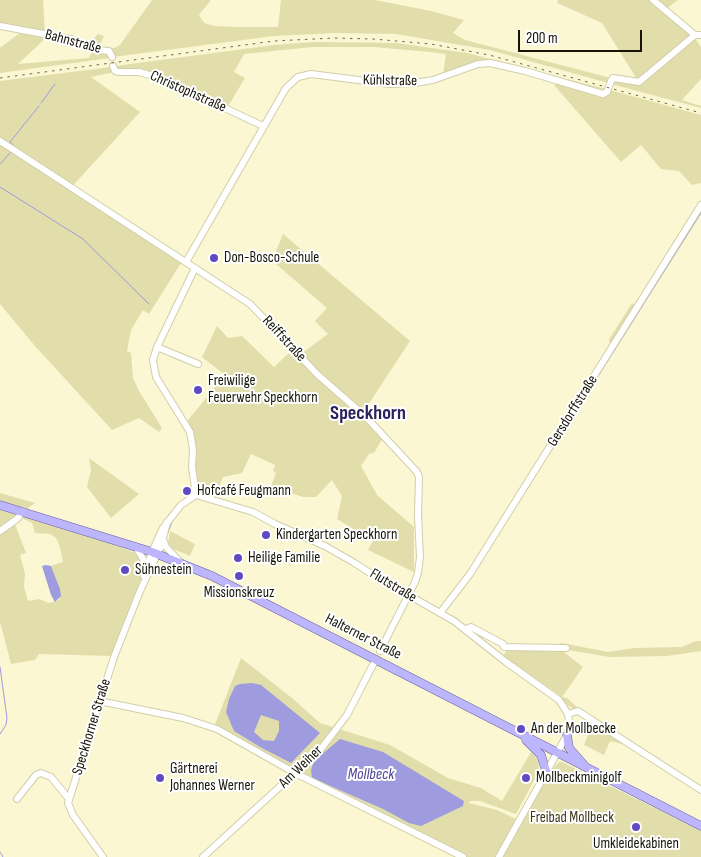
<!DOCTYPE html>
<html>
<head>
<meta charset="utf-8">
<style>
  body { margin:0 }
  #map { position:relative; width:701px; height:857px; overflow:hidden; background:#faf7d2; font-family:"Sofia Sans Condensed",sans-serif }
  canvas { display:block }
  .scale { position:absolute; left:518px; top:30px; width:124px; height:22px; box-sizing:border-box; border:2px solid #161508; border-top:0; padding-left:6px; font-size:15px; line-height:18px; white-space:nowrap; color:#161508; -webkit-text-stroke:4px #fff; paint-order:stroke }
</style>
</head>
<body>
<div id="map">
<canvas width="701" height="857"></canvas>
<div class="scale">200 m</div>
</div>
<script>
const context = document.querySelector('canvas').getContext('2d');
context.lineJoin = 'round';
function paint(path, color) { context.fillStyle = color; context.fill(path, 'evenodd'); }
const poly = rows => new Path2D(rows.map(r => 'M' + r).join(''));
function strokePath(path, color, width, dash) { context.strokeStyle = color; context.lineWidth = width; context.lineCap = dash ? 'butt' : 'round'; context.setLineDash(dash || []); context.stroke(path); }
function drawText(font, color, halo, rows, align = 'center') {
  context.font = font + ' "Sofia Sans Condensed",sans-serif'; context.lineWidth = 4; context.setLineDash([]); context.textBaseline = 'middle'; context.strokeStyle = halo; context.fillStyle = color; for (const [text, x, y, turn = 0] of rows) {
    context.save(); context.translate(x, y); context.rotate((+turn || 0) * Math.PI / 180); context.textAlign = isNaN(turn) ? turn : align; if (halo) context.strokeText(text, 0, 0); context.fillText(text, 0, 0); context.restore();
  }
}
paint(poly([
  [0,0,43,0,45,33,0,25],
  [152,0,211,0,199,15,204,23,215,26,235,27,278,27,281,0,375,0,431,11,464,20,453,33,465,40,611,78,608,83,490,50,396,34,334,33,274,36,113,57,112,53,88,45,98,34,104,36,100,45,102,47,114,48,120,45],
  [558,0,678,0,666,9,692,35,638,81,602,23,557,3],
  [21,32,49,35,18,64,89,58,93,49,105,51,110,58,0,73,0,48],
  [694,37,701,47,701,79,682,100,701,106,701,108,611,84,613,80,635,84],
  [314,42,396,43,467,53,606,89,605,92,491,62,443,75,446,54,430,52,373,47,313,47,244,54,234,72,245,78,227,108,169,80,118,71,115,66,274,45],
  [111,67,115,72,91,77,140,112,69,190,181,263,149,314,143,310,131,330,127,351,131,353,133,378,139,391,162,428,159,432,139,418,112,430,35,346,0,304,0,81],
  [559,83,605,97,610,90,701,115,701,183,692,185,679,171,661,169,641,145,621,162,554,85],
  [283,234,410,341,364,411,383,438,374,453,369,454,361,466,377,495,414,527,414,572,368,550,373,541,337,519,342,496,332,480,316,497,303,497,271,486,276,473,273,471,275,465,251,454,242,473,223,477,215,498,199,493,193,465,195,439,188,420,225,375,202,357,217,326,228,338,242,336,274,367,291,351,302,353,328,334,315,321,327,308,276,264,276,251],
  [632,303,636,307,612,346,609,341,610,338],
  [89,458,139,494,111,518,87,487,91,470],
  [0,493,35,503,0,529],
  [26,513,136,553,144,561,144,571,112,656,39,654,35,660,11,664,0,622,0,532,14,522,26,553,20,555,25,574,24,587,28,601,39,599,49,603,59,600,60,589,51,566,63,562,60,547,56,538,50,534,35,533,32,523,20,517],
  [170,531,195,544,190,556,171,548,168,543],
  [696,641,701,641,701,651,667,656,609,657,563,649,565,653,583,667,562,697,567,698,578,708,591,715,596,723,626,745,610,741,604,755,584,745,592,724,557,697,561,696,503,656,509,647,548,648,562,643,608,652,634,648,682,647],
  [241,658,292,698,320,723,390,745,448,778,481,788,502,801,531,752,537,759,539,765,538,773,516,814,480,801,470,801,469,803,497,810,516,819,496,857,467,857,214,727],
  [559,762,562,762,701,831,701,857,503,857,548,774]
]), '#e2deac');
paint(poly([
  [46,565,51,566,60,589,61,596,55,602,51,595,42,566],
  [252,683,261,685,320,733,291,763,260,747,234,731,226,712,229,699,235,686,240,684],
  [261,715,279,721,279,731,274,741,263,740,254,732],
  [340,739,383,752,464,801,463,806,421,826,409,823,383,809,312,778,311,770,314,761]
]), '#9e9bde');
strokePath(poly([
  [41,103,55,84],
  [15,147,10,142,39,106],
  [0,164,11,152],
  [0,187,83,239,149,304],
  [549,454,701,213],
  [526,491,545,460],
  [167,535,173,519],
  [0,667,7,718,6,725,0,734],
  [0,852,3,857]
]), '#9e9bde', 1);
const minor = poly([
  [653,0,695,35,701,35],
  [0,26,71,39,98,50,109,51,112,57],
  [113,66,115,71,118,72,139,72,163,79,263,126],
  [0,141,250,304,318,375,366,417,417,472,419,477,418,515,420,557,418,573,415,582,380,651],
  [186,262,286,88,298,77,311,74,390,84,414,83,433,80,478,64,490,63,525,71,603,94,607,92,611,81,613,78,639,82,695,35],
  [157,347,198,364],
  [196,495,253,512,275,524,325,546,353,562,370,573,454,621,506,662,559,700,568,714,570,728,567,735,499,857],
  [0,531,17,519,23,511],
  [163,539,166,547,181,563],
  [136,547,147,566],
  [144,576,152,552,163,528,181,505,196,495,192,467,193,450,190,432,156,377,153,360,157,347,195,268],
  [440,613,470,574,701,205],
  [466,629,471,627,503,644,504,647,566,648],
  [99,701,183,718,217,729,295,773,463,857],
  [568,714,578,711,701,790],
  [17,799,36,775,41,773,51,777,69,799],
  [103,857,73,815,68,803,114,657,140,591,161,546,167,522],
  [203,857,321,749,347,715,376,659]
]);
const major = poly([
  [0,505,152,552,212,576,701,826],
  [567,735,569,748,584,765],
  [526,740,541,755,546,771]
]);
strokePath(minor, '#d2ceaa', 8);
strokePath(major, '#675ea5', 9);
strokePath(minor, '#fff', 6);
strokePath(major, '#beb6fc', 8);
strokePath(poly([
  [0,78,274,41,334,38,373,39,431,44,489,55,701,113]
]), '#686651', 1, [2.5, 5]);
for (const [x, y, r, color] of [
  [214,258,5,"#5f4ac2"],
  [198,390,5,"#5f4ac2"],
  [187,491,5,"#5f4ac2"],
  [266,535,5,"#5f4ac2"],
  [238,558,5,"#5f4ac2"],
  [125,570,5,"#5f4ac2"],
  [239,576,5,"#5f4ac2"],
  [521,729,5,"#5f4ac2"],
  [160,778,5,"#5f4ac2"],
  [526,778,5,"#5f4ac2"],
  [636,827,5,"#5f4ac2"]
]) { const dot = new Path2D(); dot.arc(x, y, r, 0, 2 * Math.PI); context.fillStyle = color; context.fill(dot); strokePath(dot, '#fff', 2); }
drawText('15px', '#161508', '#fff', [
  ["Bahnstraße",73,42,15],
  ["Kühlstraße",390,81,1],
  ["Christophstraße",188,92,24],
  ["Reiffstraße",284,339,47],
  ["Gersdorffstraße",573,411,-58],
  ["Flutstraße",393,586,31],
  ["Halterner Straße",363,637,27],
  ["Speckhorner Straße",92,727,-73],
  ["Am Weiher",301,767,-44]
]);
drawText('15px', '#161508', '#fff', [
  ["Don-Bosco-Schule",224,258],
  ["Freiwilige",208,381],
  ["Feuerwehr Speckhorn",208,398],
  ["Hofcafé Feugmann",197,491],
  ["Kindergarten Speckhorn",276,535],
  ["Heilige Familie",248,558],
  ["Sühnestein",135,570],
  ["Missionskreuz",239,593,"center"],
  ["An der Mollbecke",531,729],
  ["Gärtnerei",170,769],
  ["Johannes Werner",170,786],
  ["Mollbeckminigolf",536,778],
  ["Umkleidekabinen",636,844,"center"]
], 'left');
drawText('15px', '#3d3918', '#fff', [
  ["Freibad Mollbeck",572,818]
]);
drawText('italic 16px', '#4e4494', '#fff', [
  ["Mollbeck",371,775]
]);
drawText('bold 20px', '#2b225c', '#fff', [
  ["Speckhorn",368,414]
]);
</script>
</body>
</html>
